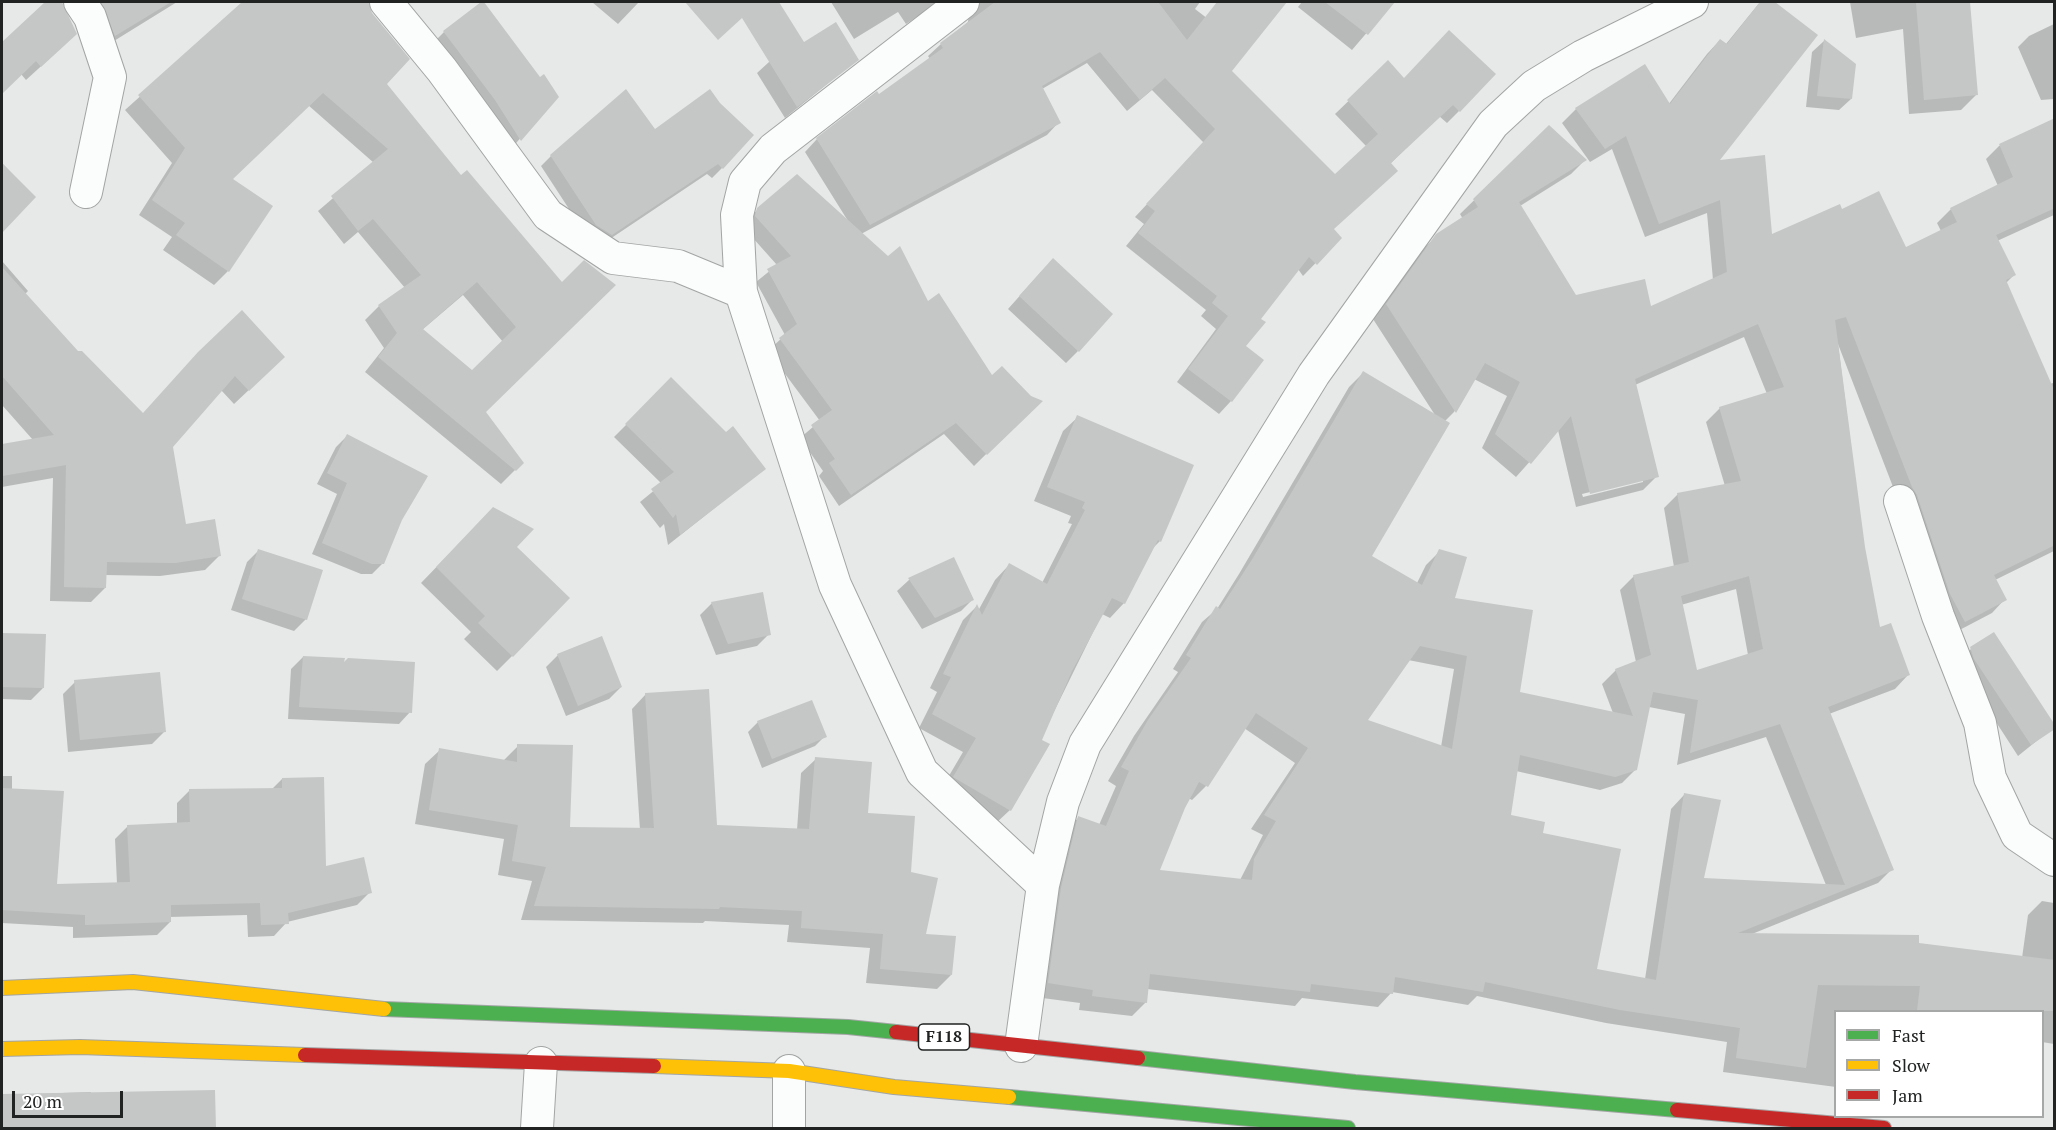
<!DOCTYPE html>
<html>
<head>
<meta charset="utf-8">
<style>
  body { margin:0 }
  #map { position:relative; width:2056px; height:1130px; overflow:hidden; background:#e6e9e8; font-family:"PT Serif",serif }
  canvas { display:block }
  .frame { position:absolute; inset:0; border:3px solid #212322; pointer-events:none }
  .legend { position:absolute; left:1834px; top:1010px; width:210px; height:108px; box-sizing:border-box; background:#fff; border:2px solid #a6a7a7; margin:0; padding:8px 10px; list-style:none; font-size:18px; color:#212322 }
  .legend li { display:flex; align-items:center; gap:12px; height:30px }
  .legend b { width:30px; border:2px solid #a6a7a7 }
  .scale { position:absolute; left:12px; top:1091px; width:111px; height:27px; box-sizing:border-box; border:3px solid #212322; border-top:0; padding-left:8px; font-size:18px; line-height:21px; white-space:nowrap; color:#212322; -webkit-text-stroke:4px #fff; paint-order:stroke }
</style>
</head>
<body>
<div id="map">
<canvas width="2056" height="1130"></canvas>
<div class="frame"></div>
<ul class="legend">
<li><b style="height:8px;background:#4caf50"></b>Fast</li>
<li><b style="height:8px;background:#ffc107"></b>Slow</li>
<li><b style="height:8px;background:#c62828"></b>Jam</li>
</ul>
<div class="scale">20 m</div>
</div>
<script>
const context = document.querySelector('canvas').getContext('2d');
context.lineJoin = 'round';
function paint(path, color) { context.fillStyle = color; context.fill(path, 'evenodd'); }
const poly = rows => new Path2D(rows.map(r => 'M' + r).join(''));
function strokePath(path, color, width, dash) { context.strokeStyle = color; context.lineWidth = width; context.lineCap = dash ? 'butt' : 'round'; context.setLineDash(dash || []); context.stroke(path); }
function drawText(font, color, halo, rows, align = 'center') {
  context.font = font + ' "PT Serif",serif'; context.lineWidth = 6; context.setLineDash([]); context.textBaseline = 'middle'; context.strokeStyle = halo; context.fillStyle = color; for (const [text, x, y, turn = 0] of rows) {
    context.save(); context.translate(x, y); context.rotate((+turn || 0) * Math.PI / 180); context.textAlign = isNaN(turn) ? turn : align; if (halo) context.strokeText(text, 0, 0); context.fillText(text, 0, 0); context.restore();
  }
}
paint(poly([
  [47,2,61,2,61,48,26,80,21,74,2,93,2,40,4,42],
  [76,2,177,2,101,49],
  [245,2,333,2,347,13,359,2,368,2,385,83,461,177,561,285,484,412,522,463,501,484,365,372,384,348,365,320,379,306,405,288,358,232,344,244,318,211,374,163,308,105,231,180,228,271,214,285,163,250,172,237,139,215,172,163,125,110],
  [463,295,503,342,473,372,422,330],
  [592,2,639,2,618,24],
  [831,2,939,2,906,24,898,12,854,39],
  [962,2,1200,2,1195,9,1212,22,1232,2,1285,2,1230,71,1335,176,1367,147,1335,114,1388,63,1404,80,1437,45,1459,111,1447,123,1439,116,1390,164,1332,230,1340,238,1303,276,1298,269,1259,319,1244,347,1231,401,1219,414,1177,382,1216,329,1201,316,1206,310,1126,246,1144,224,1135,217,1204,143,1152,90,1127,111,1087,63,1042,89,1059,122,1047,135,861,234,927,303,992,377,1040,401,974,466,944,434,839,506,819,476,823,471,800,438,820,421,768,351,785,335,756,282,777,265,744,228,746,222,758,209,848,221,805,152,817,139,930,59,928,56,941,44,968,22,969,12],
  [1302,2,1393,2,1352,50,1298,7],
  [1760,2,1772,2,1816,35,1717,162,1771,236,1842,211,1905,249,1941,231,1937,223,1951,209,1998,186,1986,159,1999,146,2054,119,2054,215,1997,241,2014,275,2006,283,2050,384,2053,383,2054,387,2054,551,1995,580,2005,599,1992,613,1950,635,1838,344,1864,548,1879,629,1908,675,1895,689,1829,714,1892,869,1878,883,1752,934,1917,944,2022,958,2028,915,2042,901,2054,903,2054,1044,2042,1042,2042,1012,1836,1012,1836,1087,1723,1072,1727,1042,1606,1023,1477,996,1468,1005,1392,992,1378,1007,1302,998,1295,1006,1147,989,1146,1002,1132,1016,1079,1010,1080,1003,1035,997,1065,832,1078,818,1099,825,1116,786,1108,781,1134,736,1178,672,1173,669,1202,622,1217,609,1239,574,1349,387,1363,373,1435,415,1373,319,1422,250,1437,236,1463,219,1460,214,1549,127,1585,160,1571,174,1520,206,1575,296,1650,308,1713,280,1707,213,1645,237,1612,149,1590,162,1562,123,1576,109,1668,105,1707,54,1720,40,1726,44],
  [1744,337,1767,394,1720,408,1706,422,1725,486,1678,494,1664,508,1674,567,1634,576,1620,590,1636,662,1616,670,1602,684,1613,713,1518,693,1453,599,1440,551,1426,565,1417,583,1370,556,1445,421,1454,412,1474,379,1507,396,1482,448,1516,477,1558,430,1576,507,1643,490,1657,476,1635,385],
  [1643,479,1643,482,1583,497,1582,494],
  [1736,589,1748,655,1696,672,1681,605],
  [1408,660,1454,669,1441,747,1366,721],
  [1649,707,1685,714,1677,765,1766,737,1826,885,1703,880,1684,795,1671,809,1645,979,1595,970,1541,835,1509,816,1516,771,1600,790,1622,783,1636,769],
  [1244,728,1295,763,1251,829,1263,835,1240,880,1158,871,1188,798,1192,800,1206,786],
  [1850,2,1969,2,1976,95,1961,110,1909,114,1903,29,1856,38],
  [2054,24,2054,99,2041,100,2018,47,2029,36],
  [444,32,557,97,509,151,432,44],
  [1824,41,1851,99,1839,110,1806,107,1812,52],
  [857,60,785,118,757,73,769,62],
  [710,91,722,168,712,178,707,174,601,245,586,235,541,166,551,156,654,131],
  [2,163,34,197,2,231],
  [2,261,28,291,25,294,77,352,142,415,199,353,269,371,234,404,221,390,171,446,184,525,219,556,205,570,160,576,105,575,105,588,91,602,50,601,53,478,2,487,2,445,33,440,2,405],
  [1041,272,1078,351,1066,363,1008,309],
  [671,380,764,469,668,545,664,524,660,528,640,502,662,484,614,437],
  [1078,417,1160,541,1151,550,1124,603,1110,618,1102,614,1040,740,1010,810,995,824,940,791,963,752,919,728,937,692,930,688,963,620,976,607,978,611,995,580,1009,565,1042,583,1072,524,1068,523,1071,516,1034,501,1063,431],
  [347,436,401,519,383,563,372,574,361,574,312,554,337,494,317,484,336,447],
  [478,524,515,547,512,656,497,671,464,639,471,632,421,583],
  [259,550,306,619,294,631,231,610,247,562],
  [954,559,973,599,961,611,922,629,897,591,909,580],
  [712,603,769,634,757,646,716,655,700,615],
  [2,634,44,635,43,688,31,700,2,699],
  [1971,649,2054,727,2018,756,1963,671,1959,661],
  [558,655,621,687,609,699,566,716,546,667],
  [303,657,340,668,410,712,399,724,288,719,291,669],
  [75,682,164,732,152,744,68,752,63,694],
  [646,694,716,826,797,830,801,773,816,759,866,814,910,873,924,935,951,975,937,989,866,983,870,948,787,942,789,925,705,921,703,923,521,920,532,881,498,875,504,839,415,824,425,764,440,750,503,761,518,746,569,829,640,830,632,709],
  [758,722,825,736,815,746,762,768,748,732],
  [2,776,12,776,12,790,55,885,117,884,115,839,128,826,177,824,177,803,190,790,272,789,282,779,325,868,370,892,357,905,287,922,274,936,248,937,247,915,169,917,170,922,157,935,73,938,73,927,2,923],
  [91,1092,91,1095,213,1092,214,1128,2,1128,2,1095]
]), '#0003');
paint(poly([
  [45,2,62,2,77,34,41,67,36,61,2,94,2,42],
  [101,2,171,2,115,36],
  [242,2,369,2,372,13,410,59,387,84,461,175,467,170,562,282,584,260,616,285,486,412,524,463,516,471,378,357,397,333,378,305,421,275,373,219,358,231,331,196,388,149,323,93,233,179,273,206,229,272,176,235,185,223,152,200,185,148,138,95],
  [477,282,516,327,472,370,423,329],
  [481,2,484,2,540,77,544,74,559,97,521,141,495,100,443,31],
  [685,2,779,2,804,42,836,22,859,60,797,107,742,18,718,40],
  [995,2,1158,2,1187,40,1217,2,1287,2,1232,71,1335,174,1378,134,1347,100,1388,60,1404,78,1449,30,1496,74,1460,112,1453,105,1391,163,1398,171,1334,229,1342,238,1317,265,1309,257,1261,319,1266,322,1246,346,1264,360,1232,402,1188,369,1228,316,1212,303,1217,296,1138,233,1155,211,1146,204,1215,129,1165,78,1140,100,1100,52,1042,86,1061,123,870,225,816,138,877,91,879,94,943,48,940,43],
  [1325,2,1395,2,1368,35],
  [1760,2,1775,2,1818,35,1720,160,1765,155,1772,234,1840,204,1842,209,1879,191,1906,247,1957,222,1950,208,2013,177,1999,144,2055,118,2055,208,1996,235,2016,275,2006,280,2055,392,2055,545,1994,575,2007,600,1965,622,1950,594,1917,495,1912,487,1846,317,1835,320,1865,547,1880,627,1891,623,1910,675,1828,707,1894,870,1738,933,1919,935,1919,943,2055,960,2055,1011,1917,1011,1920,986,1818,985,1806,1068,1736,1058,1740,1028,1620,1010,1485,982,1483,992,1395,977,1393,994,1311,984,1310,992,1150,974,1147,1003,1092,996,1093,990,1048,983,1061,888,1078,816,1106,826,1129,771,1121,767,1148,720,1191,658,1186,655,1216,606,1220,609,1253,558,1363,371,1450,423,1372,556,1422,585,1439,549,1467,557,1455,598,1533,610,1520,692,1633,716,1615,669,1651,655,1633,575,1689,562,1677,493,1741,481,1719,407,1784,387,1758,324,1635,379,1659,477,1590,494,1571,416,1531,464,1495,434,1520,382,1485,363,1456,413,1386,304,1436,234,1478,207,1473,199,1549,125,1587,160,1519,202,1576,295,1645,279,1651,306,1727,272,1720,200,1659,224,1626,136,1605,149,1575,108,1645,64,1670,104,1720,39,1727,44],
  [1749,576,1763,649,1697,670,1681,596],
  [1420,646,1467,656,1452,749,1368,720],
  [1653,692,1698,700,1690,753,1780,724,1845,885,1704,878,1721,800,1684,793,1656,980,1597,969,1621,849,1543,833,1545,822,1511,815,1520,755,1615,777,1637,770],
  [1256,713,1308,748,1264,815,1276,821,1254,859,1252,880,1160,870,1185,808,1199,782,1208,787],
  [1916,2,1970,2,1978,95,1924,100],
  [1824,39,1856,64,1852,99,1817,96],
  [626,89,655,129,710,89,720,103,754,135,723,169,718,164,612,235,596,225,550,155],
  [2,163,36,197,2,233],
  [797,174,888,256,900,246,928,301,939,293,992,375,1002,366,1031,396,1043,401,987,455,956,423,851,495,829,463,835,459,811,425,832,410,779,338,797,324,767,269,791,256,755,216,757,208],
  [1053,258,1113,314,1079,352,1019,296],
  [2,267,78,351,82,351,143,413,198,352,242,310,285,357,249,391,235,376,173,447,186,524,215,519,221,556,175,563,107,562,106,588,64,587,66,465,2,476,2,444,54,435,2,376],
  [671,377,726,432,733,426,766,469,680,535,676,514,673,518,651,489,674,472,625,424],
  [1077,415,1194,465,1161,542,1158,540,1125,604,1112,598,1072,671,1042,740,1050,744,1011,811,953,777,976,738,932,714,951,677,943,674,977,604,982,615,1009,563,1047,584,1085,510,1082,508,1085,502,1047,487],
  [347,434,428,476,402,520,384,564,372,564,322,543,347,483,327,473],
  [493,507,534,529,517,547,570,598,513,657,478,623,485,616,436,567],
  [258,549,323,570,307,620,242,599],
  [954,557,974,600,935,618,908,578],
  [763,592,771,635,728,644,711,602],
  [1994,632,2055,725,2055,729,2031,745,1974,659,1970,647],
  [2,633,46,634,44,688,2,687],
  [602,636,622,687,578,706,557,654],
  [303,656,345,658,344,662,348,658,415,662,412,713,299,707],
  [160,672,166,732,80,740,74,680],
  [709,689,717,825,809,829,815,757,872,762,868,813,915,816,911,872,938,878,926,934,956,936,952,975,880,969,883,934,801,928,802,911,720,907,719,909,534,906,546,867,512,861,518,825,429,810,439,748,517,762,517,744,573,745,570,827,654,828,645,693],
  [812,700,827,737,772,759,757,721],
  [324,777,326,866,364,857,372,893,288,913,289,924,261,925,260,903,171,905,171,922,85,925,85,915,2,910,2,788,64,791,57,884,130,882,127,825,190,822,189,789,282,788,282,778],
  [215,1090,216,1128,2,1128,2,1094]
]), '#c5c7c6');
const street = poly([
  [80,2,90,17,110,77,86,192],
  [386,2,442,70,548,215,613,258,678,266,741,292],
  [963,2,773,149,745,182,737,215,741,292,835,585,922,772,1043,885],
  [1900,501,1938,616,1980,723,1990,778,2017,835,2054,860],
  [1021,1046,1043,885,1063,802,1085,744,1314,374,1493,124,1534,86,1583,56,1692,2],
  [789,1071,789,1128],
  [537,1128,541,1063]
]);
const fast = poly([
  [384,1009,848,1027,896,1032],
  [1138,1058,1355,1082,1677,1110],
  [1009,1097,1348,1128]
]);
const slow = poly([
  [2,988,133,982,384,1009],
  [2,1049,80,1047,305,1055],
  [654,1066,789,1071,894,1087,1009,1097]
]);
const jam = poly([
  [896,1032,1138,1058],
  [305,1055,654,1066],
  [1677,1110,1884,1128]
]);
strokePath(street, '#a2a5a4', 34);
strokePath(fast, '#a2a5a4', 16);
strokePath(slow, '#a2a5a4', 16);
strokePath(jam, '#a2a5a4', 16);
strokePath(street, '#fbfcfc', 32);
strokePath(fast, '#4caf50', 14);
strokePath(slow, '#ffc107', 14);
strokePath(jam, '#c62828', 14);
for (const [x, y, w] of [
  [944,1037,51]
]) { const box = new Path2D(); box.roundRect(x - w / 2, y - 13, w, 26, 4.5); context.fillStyle = '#fff'; context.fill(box); strokePath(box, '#212322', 1.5); }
drawText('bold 16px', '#212322', null, [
  ["F118",944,1037]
]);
</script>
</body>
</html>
